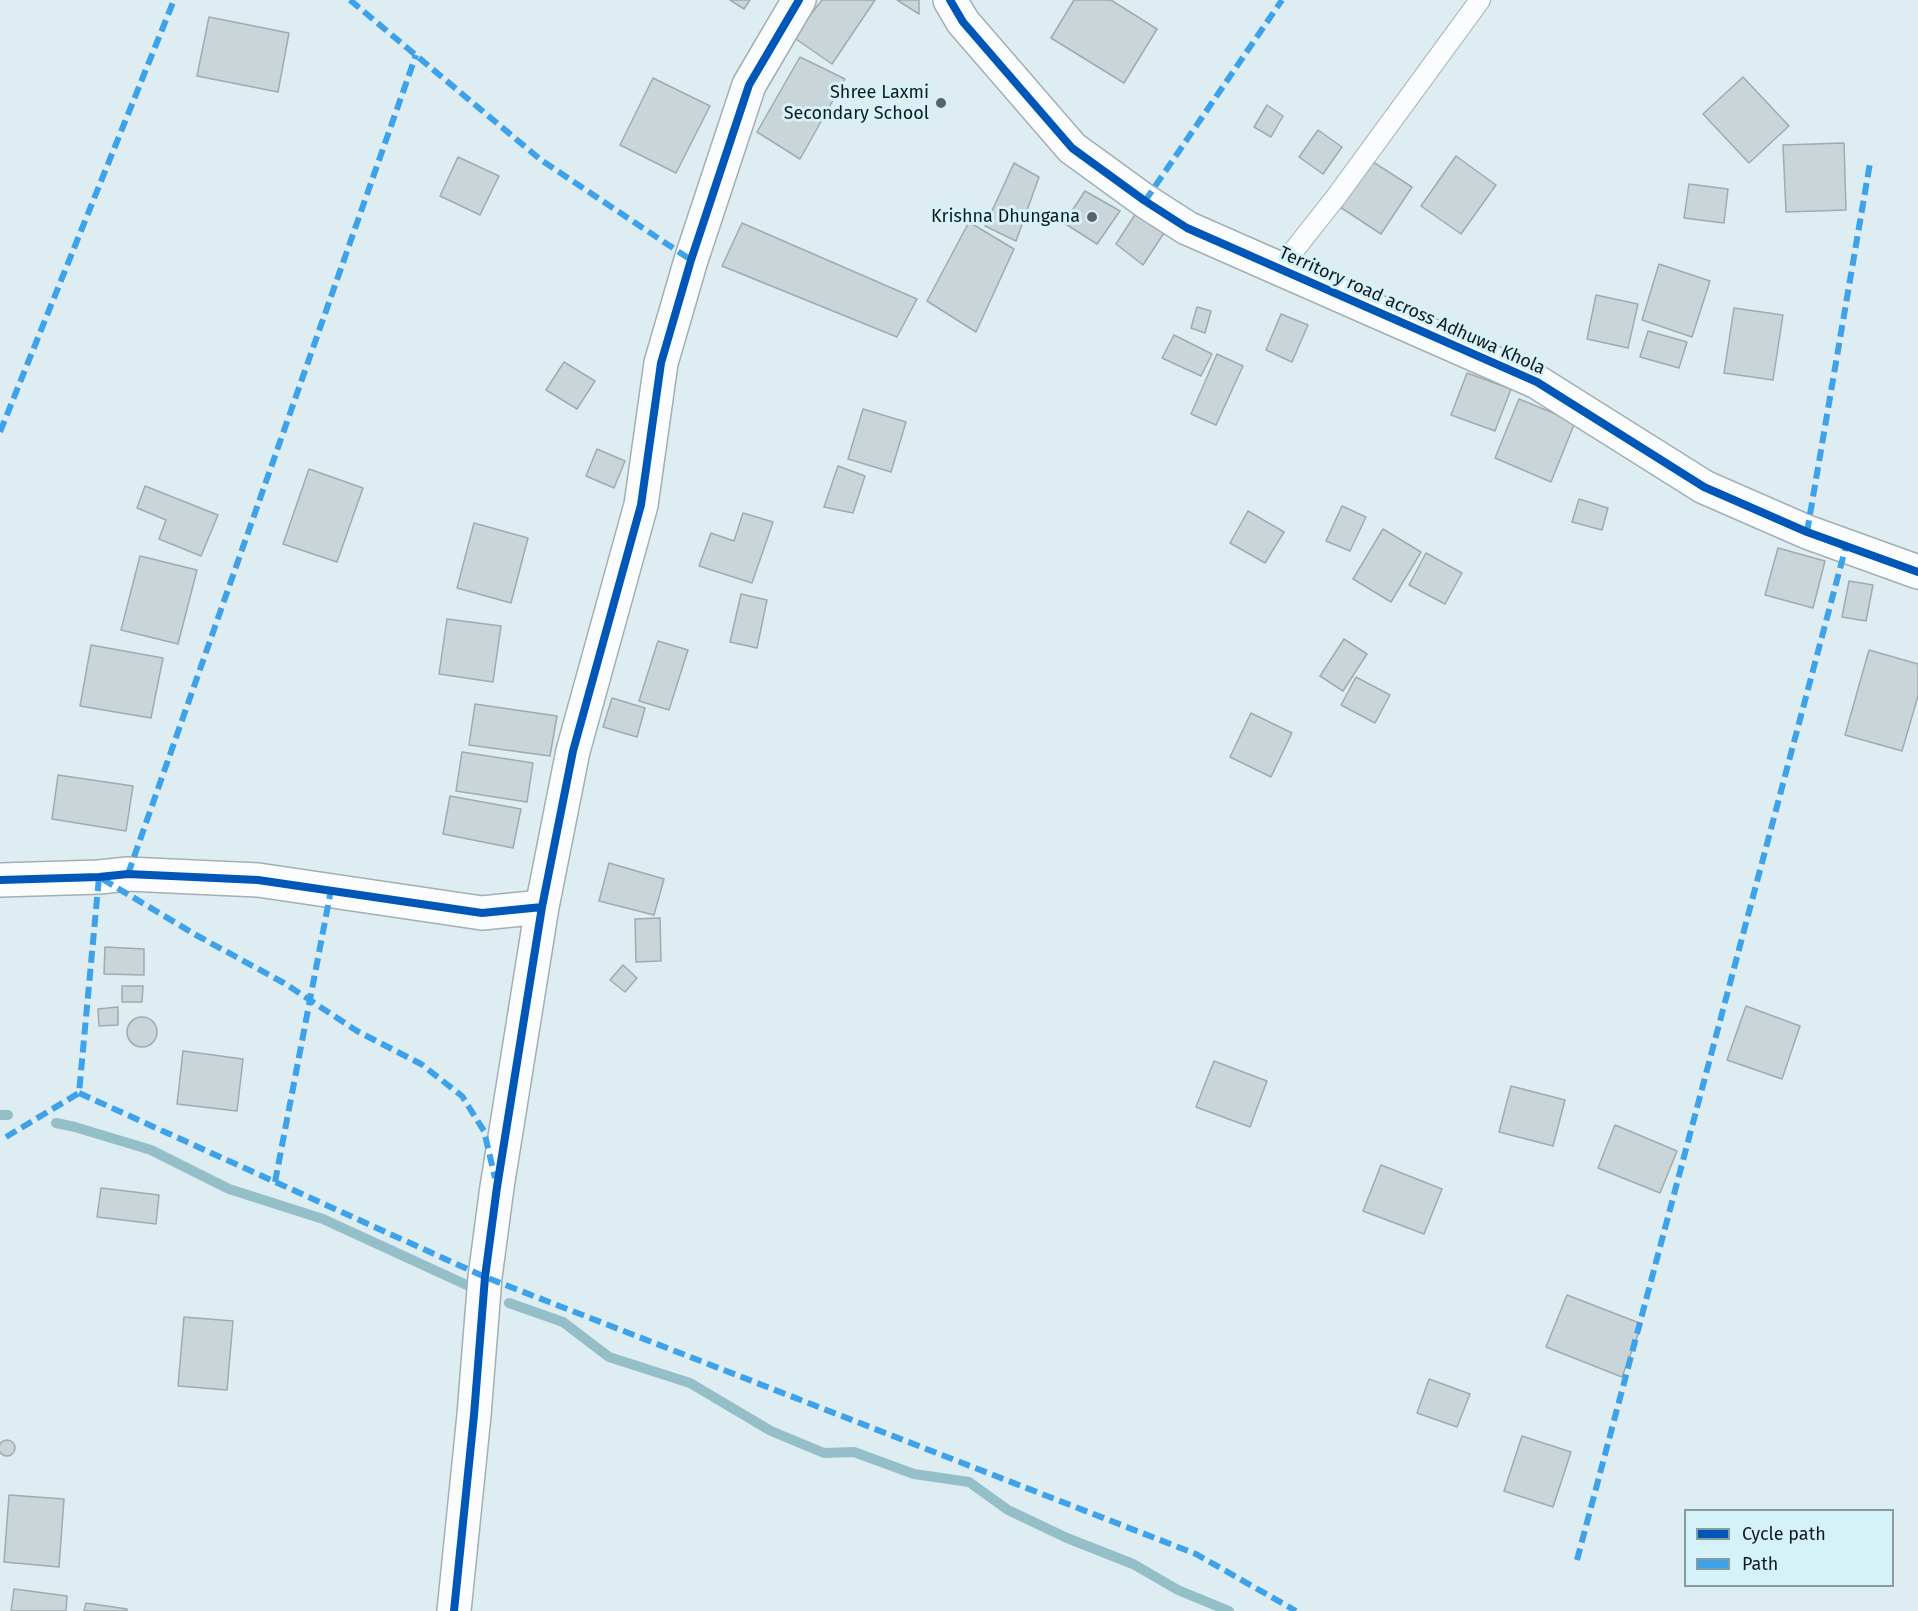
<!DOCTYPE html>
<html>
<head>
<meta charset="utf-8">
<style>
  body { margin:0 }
  #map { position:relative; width:1918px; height:1611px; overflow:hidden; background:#deedf1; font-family:"Fira Sans",sans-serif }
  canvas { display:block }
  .legend { position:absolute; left:1684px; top:1509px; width:210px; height:78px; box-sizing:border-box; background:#d6f2f9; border:2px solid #879ca1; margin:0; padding:8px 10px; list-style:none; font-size:18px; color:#101b1d }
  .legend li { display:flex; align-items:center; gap:12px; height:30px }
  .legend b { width:30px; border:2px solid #879ca1 }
</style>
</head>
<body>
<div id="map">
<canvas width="1918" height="1611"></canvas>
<ul class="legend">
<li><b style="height:8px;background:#0057b8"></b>Cycle path</li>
<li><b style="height:8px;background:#3da2ea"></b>Path</li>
</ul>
</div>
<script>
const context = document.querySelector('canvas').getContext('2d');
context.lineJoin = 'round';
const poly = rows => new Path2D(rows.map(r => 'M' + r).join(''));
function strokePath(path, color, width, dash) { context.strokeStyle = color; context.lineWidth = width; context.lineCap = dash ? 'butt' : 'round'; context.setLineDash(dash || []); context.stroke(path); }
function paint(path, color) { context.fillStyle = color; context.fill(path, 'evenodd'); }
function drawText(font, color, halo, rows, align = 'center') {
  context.font = font + ' "Fira Sans",sans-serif'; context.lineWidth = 6; context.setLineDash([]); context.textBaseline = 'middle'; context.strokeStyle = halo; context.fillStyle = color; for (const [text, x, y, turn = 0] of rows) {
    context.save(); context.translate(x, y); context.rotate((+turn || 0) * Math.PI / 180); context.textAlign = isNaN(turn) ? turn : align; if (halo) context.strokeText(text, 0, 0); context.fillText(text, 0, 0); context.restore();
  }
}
strokePath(poly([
  [0,1115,8,1115],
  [56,1123,75,1127,151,1150,229,1189,323,1219,471,1287],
  [509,1303,563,1322,609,1357,690,1383,771,1431,824,1453,854,1452,914,1474,969,1482,1008,1510,1067,1538,1133,1564,1178,1590,1229,1611]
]), '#94bfc9', 10);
const building = poly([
  [730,0,750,0,744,9,730,0],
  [822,0,875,0,832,64,793,37,822,0],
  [897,0,919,0,919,14,897,0],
  [1074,0,1111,0,1157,29,1124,83,1051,38,1074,0],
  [209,17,289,33,278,92,197,76,209,17],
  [800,57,845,79,800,159,757,132,800,57],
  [1743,77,1789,126,1749,163,1703,114,1743,77],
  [653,78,710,106,676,173,620,145,653,78],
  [1267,105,1283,116,1271,137,1254,127,1267,105],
  [1318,130,1342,147,1323,174,1299,157,1318,130],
  [1844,143,1846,210,1786,212,1783,145,1844,143],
  [1456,156,1496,185,1461,234,1421,206,1456,156],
  [458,157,499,176,480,215,440,196,458,157],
  [1370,160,1412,187,1381,234,1340,207,1370,160],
  [1014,163,1039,177,1016,241,985,226,1014,163],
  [1689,184,1728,189,1724,223,1684,218,1689,184],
  [1085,191,1120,211,1097,244,1064,223,1085,191],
  [1138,210,1164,233,1143,265,1116,244,1138,210],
  [969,222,1014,249,976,332,927,301,969,222],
  [742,223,917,299,897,337,722,266,742,223],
  [1659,264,1710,281,1692,337,1642,320,1659,264],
  [1596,295,1638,304,1628,348,1587,339,1596,295],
  [1197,307,1211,311,1205,333,1191,328,1197,307],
  [1734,308,1783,315,1773,380,1724,373,1734,308],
  [1281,314,1308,325,1292,362,1266,350,1281,314],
  [1648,331,1687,342,1679,368,1640,357,1648,331],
  [1174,335,1212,354,1201,376,1162,358,1174,335],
  [1217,354,1243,366,1216,425,1191,414,1217,354],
  [564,362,595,381,577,409,546,390,564,362],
  [1467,373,1511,389,1495,431,1451,415,1467,373],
  [1519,399,1575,422,1551,482,1495,458,1519,399],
  [863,409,906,422,891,472,848,459,863,409],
  [597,449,625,461,614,488,586,476,597,449],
  [838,466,865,476,853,513,824,507,838,466],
  [309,469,363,488,337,562,283,544,309,469],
  [145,486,218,515,201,556,159,539,166,520,137,508,145,486],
  [1579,499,1608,508,1602,530,1572,522,1579,499],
  [1342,506,1366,517,1350,551,1326,541,1342,506],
  [1248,511,1284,532,1265,563,1230,543,1248,511],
  [743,513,773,522,752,583,699,566,711,533,734,541,743,513],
  [474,523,528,538,511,603,457,588,474,523],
  [1383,529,1421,552,1391,602,1353,579,1383,529],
  [1778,548,1825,561,1813,608,1765,595,1778,548],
  [1426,553,1462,573,1445,604,1409,585,1426,553],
  [140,556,197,570,178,644,121,630,140,556],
  [1849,581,1873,585,1866,621,1842,617,1849,581],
  [741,594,767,600,757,648,730,642,741,594],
  [447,619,501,626,493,682,439,674,447,619],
  [1344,639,1367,654,1343,691,1320,676,1344,639],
  [658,641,688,650,669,710,639,701,658,641],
  [91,645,163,658,151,718,80,706,91,645],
  [1869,650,1918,664,1918,696,1902,751,1845,735,1869,650],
  [1356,677,1390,695,1375,723,1341,705,1356,677],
  [612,698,645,708,637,737,603,727,612,698],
  [475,704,557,716,550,756,469,745,475,704],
  [1251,713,1292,733,1271,777,1230,757,1251,713],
  [462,752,533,763,527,802,456,791,462,752],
  [58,775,133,786,126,831,52,819,58,775],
  [450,796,521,809,513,848,443,834,450,796],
  [609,863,664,879,654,915,599,901,609,863],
  [660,918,661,961,636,962,635,919,660,918],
  [105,947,144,949,144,975,104,974,105,947],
  [623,965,637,978,625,992,610,980,623,965],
  [122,986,143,986,142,1002,122,1002,122,986],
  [1746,1006,1800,1026,1782,1079,1727,1060,1746,1006],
  [118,1007,118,1025,99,1026,98,1009,118,1007],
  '127 1032a15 15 0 1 1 30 0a15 15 0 1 1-30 0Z',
  [183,1051,243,1059,237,1111,177,1104,183,1051],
  [1214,1061,1267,1081,1250,1127,1196,1107,1214,1061],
  [1511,1086,1565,1100,1553,1146,1499,1132,1511,1086],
  [1615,1125,1677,1151,1660,1193,1598,1168,1615,1125],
  [1381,1165,1442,1189,1424,1234,1363,1211,1381,1165],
  [101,1188,159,1195,156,1224,97,1217,101,1188],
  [1567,1295,1642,1324,1622,1377,1546,1347,1567,1295],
  [184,1317,233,1321,227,1390,178,1386,184,1317],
  [1429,1379,1470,1394,1457,1427,1417,1413,1429,1379],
  [1522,1436,1571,1452,1553,1507,1504,1491,1522,1436],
  '-1 1448a8 8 0 1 1 16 0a8 8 0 1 1-16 0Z',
  [9,1495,64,1499,59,1567,4,1562,9,1495],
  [14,1589,67,1596,66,1611,11,1611,14,1589],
  [86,1603,127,1609,127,1611,84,1611,86,1603]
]);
paint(building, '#c9d5d8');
strokePath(building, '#9fabae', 1.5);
const lane = poly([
  [1280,268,1336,197,1480,0]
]);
const street = poly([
  [0,880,99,877,128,874,258,880,482,913,542,907,573,751,641,505,661,363,691,260,749,85,799,0],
  [454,1611,474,1415,485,1277,497,1187,542,907]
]);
const secondary = poly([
  [950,0,963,22,1072,148,1145,201,1187,228,1537,382,1704,487,1807,532,1918,572]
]);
strokePath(lane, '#a3afb2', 22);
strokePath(street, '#a3afb2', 36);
strokePath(secondary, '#a3afb2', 36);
strokePath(lane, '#fafcfd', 20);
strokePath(street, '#fafcfd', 33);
strokePath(secondary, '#fafcfd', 33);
strokePath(poly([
  [350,0,541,160,691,260],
  [1145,201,1282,0],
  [0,432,174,0],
  [1807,532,1870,163],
  [128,874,416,55],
  [79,1093,485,1277,1196,1554,1296,1611],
  [6,1137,79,1093,99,877,196,935,284,983,357,1031,421,1064,462,1096,484,1131,495,1178],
  [275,1182,331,890],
  [1577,1560,1846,546]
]), '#3da2ea', 6, [12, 6]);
strokePath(poly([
  [950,0,963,22,1072,148,1145,201,1187,228,1537,382,1704,487,1807,532,1918,572],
  [0,880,99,877,128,874,258,880,482,913,542,907,573,751,641,505,661,363,691,260,749,85,799,0],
  [454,1611,474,1415,485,1277,497,1187,542,907]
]), '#0057b8', 8);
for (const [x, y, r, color] of [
  [941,103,6,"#586467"],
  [1092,217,6,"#586467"]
]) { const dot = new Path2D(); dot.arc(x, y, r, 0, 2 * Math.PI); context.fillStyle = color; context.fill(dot); strokePath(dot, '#d6f2f9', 2); }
drawText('18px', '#101b1d', '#d6f2f9', [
  ["Shree Laxmi",929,93],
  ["Secondary School",929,114],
  ["Krishna Dhungana",1080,217]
], 'right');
drawText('18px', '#101b1d', '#d6f2f9', [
  ["Territory road across Adhuwa Khola",1412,311,24]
]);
</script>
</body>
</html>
